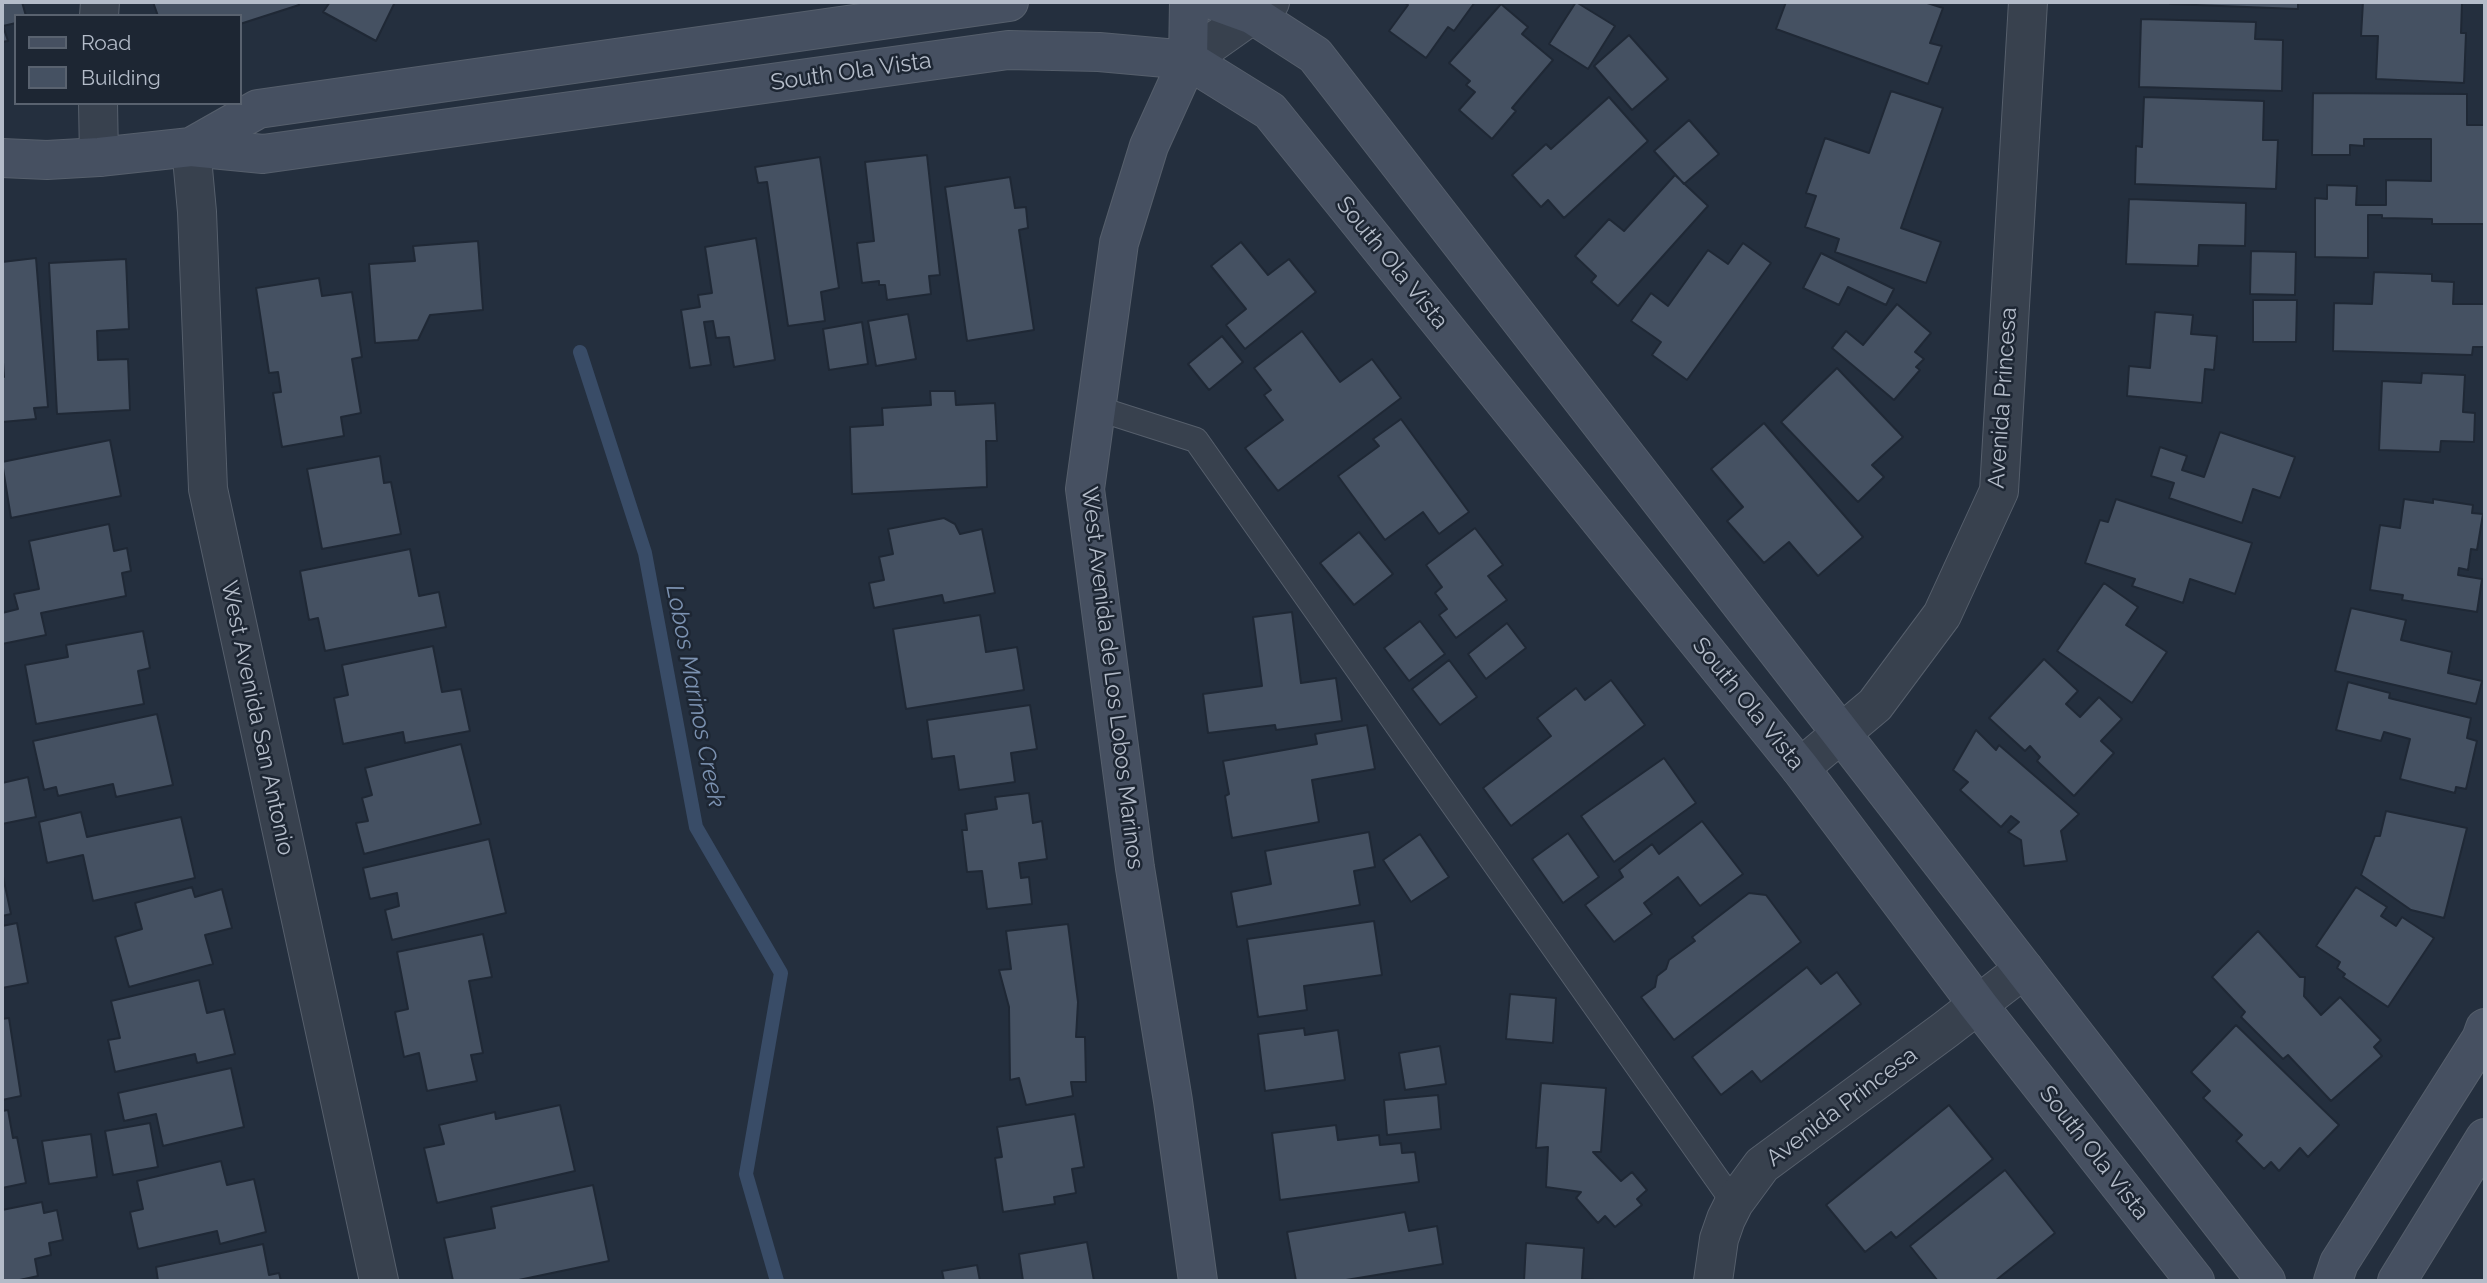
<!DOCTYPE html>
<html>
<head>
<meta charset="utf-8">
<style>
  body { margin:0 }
  #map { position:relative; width:2487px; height:1283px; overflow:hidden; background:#242f3e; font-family:Raleway,sans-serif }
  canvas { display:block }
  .frame { position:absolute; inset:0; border:4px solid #b4bcc9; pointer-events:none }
  .legend { position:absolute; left:14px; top:14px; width:228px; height:91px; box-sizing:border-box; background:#1d2633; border:2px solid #59626f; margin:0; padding:9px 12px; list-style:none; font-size:21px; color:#b4bcc9 }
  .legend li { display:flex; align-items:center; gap:14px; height:35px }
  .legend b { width:35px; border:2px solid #59626f }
</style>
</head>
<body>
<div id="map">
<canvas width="2487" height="1283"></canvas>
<div class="frame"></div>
<ul class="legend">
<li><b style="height:9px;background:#465061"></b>Road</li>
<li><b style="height:19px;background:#455162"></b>Building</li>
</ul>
</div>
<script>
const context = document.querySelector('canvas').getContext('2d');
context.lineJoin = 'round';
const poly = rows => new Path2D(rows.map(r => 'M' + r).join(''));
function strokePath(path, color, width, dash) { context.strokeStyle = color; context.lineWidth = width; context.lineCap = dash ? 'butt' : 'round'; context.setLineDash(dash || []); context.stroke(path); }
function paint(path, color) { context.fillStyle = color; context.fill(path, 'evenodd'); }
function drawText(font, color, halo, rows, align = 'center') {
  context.font = font + ' Raleway,sans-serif'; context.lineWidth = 5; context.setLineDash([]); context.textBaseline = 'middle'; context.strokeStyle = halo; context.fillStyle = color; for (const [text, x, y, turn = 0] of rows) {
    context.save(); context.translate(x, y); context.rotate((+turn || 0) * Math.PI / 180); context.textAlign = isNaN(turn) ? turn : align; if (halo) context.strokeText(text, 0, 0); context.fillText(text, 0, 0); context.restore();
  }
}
strokePath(poly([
  [580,352,645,553,696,827,781,973,746,1174,777,1281]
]), '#394c67', 14);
const building = poly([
  [2,2,22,2,26,16,16,16,16,23,3,26,8,41,2,42,2,2],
  [153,2,298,2,299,5,240,24,240,16,158,16,153,2],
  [330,2,395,2,376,41,323,12,330,2],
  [1404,2,1475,2,1454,31,1448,27,1426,58,1389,31,1408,5,1404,2],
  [1576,2,1615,26,1588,69,1549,44,1576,2],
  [1786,2,1924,2,1943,8,1930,43,1942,46,1928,84,1776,29,1786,2],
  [2170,2,2298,2,2298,9,2170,4,2170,2],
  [2363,2,2462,3,2461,33,2466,33,2464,83,2376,79,2378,36,2361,36,2363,2],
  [1501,4,1528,27,1522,34,1553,60,1512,108,1516,111,1492,139,1459,110,1475,92,1466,85,1470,81,1449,63,1501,4],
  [2141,19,2256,22,2255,39,2283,40,2282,91,2139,87,2141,19],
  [1629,35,1668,79,1632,110,1594,66,1629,35],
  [1891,91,1943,108,1901,228,1941,242,1926,283,1835,252,1839,239,1805,227,1816,196,1806,193,1825,138,1869,153,1891,91],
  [2313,93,2467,94,2467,125,2485,125,2485,224,2432,224,2432,219,2382,218,2382,215,2368,215,2368,258,2315,257,2315,198,2327,199,2327,185,2357,186,2356,205,2386,205,2386,180,2431,181,2431,139,2364,139,2364,146,2350,145,2350,155,2312,155,2313,93],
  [1609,97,1648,141,1564,218,1548,200,1541,207,1512,175,1546,144,1551,149,1609,97],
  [2144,97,2264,101,2263,140,2278,140,2276,189,2135,184,2136,146,2142,147,2144,97],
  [1689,120,1719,154,1684,184,1654,151,1689,120],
  [927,155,940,275,929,276,931,294,887,300,885,285,879,285,879,281,862,283,857,243,874,241,865,162,927,155],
  [820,157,839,288,821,292,825,321,788,326,767,182,758,183,755,167,820,157],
  [1675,175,1708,206,1618,306,1591,282,1596,276,1575,256,1609,219,1624,231,1675,175],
  [1010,177,1015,208,1026,207,1028,228,1019,230,1034,330,967,341,945,187,1010,177],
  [2129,199,2246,203,2245,246,2199,245,2198,266,2126,264,2129,199],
  [756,238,775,360,734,367,729,337,716,338,713,321,704,322,711,365,690,368,681,310,700,307,698,295,712,293,705,247,756,238],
  [478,241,483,310,430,315,418,340,375,343,369,264,415,261,413,246,478,241],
  [1241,242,1268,275,1289,259,1316,292,1245,349,1226,325,1246,309,1211,266,1241,242],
  [1743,243,1771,263,1687,380,1652,355,1661,342,1631,321,1651,293,1668,306,1708,250,1728,264,1743,243],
  [2251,251,2296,252,2295,295,2250,294,2251,251],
  [1821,253,1894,289,1886,305,1848,287,1839,305,1803,288,1821,253],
  [36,258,48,407,34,408,36,419,2,422,2,377,4,377,2,347,2,262,36,258],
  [126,259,129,329,97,331,98,360,128,359,130,410,57,414,49,263,126,259],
  [2374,272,2432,274,2432,281,2454,282,2453,304,2485,304,2485,347,2473,347,2472,355,2333,351,2334,303,2372,304,2374,272],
  [319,278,322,296,352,292,362,357,352,359,361,413,341,417,344,436,282,447,273,393,281,392,278,372,269,373,256,288,319,278],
  [2253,300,2297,300,2296,342,2253,342,2253,300],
  [1897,304,1931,333,1915,352,1924,359,1916,367,1920,370,1894,400,1832,348,1846,331,1863,345,1897,304],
  [2155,312,2193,315,2191,334,2217,336,2214,370,2205,369,2202,403,2127,396,2129,366,2150,368,2155,312],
  [908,314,916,359,876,366,868,321,908,314],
  [862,322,868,364,829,370,823,329,862,322],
  [1302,331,1340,382,1372,359,1401,398,1278,491,1245,448,1283,420,1264,395,1271,390,1254,368,1302,331],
  [1222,336,1243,362,1209,390,1188,364,1222,336],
  [1837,368,1903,437,1872,465,1884,477,1858,502,1781,422,1837,368],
  [2422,373,2465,375,2463,412,2475,413,2474,442,2441,441,2440,452,2379,450,2382,381,2421,383,2422,373],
  [930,391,955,391,956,405,995,403,997,441,986,441,987,487,852,494,850,427,883,425,882,408,931,405,930,391],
  [1401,419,1469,512,1439,534,1423,512,1385,540,1338,476,1379,446,1373,439,1401,419],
  [1764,423,1863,537,1818,576,1789,542,1764,563,1727,521,1743,507,1711,469,1764,423],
  [2220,432,2295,457,2280,498,2253,489,2242,523,2169,498,2174,483,2151,476,2160,447,2187,456,2182,470,2204,477,2220,432],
  [110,440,121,496,11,518,2,462,110,440],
  [380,456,384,483,391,482,401,534,322,549,307,469,380,456],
  [2116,499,2252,543,2235,594,2190,579,2183,603,2132,586,2135,579,2085,563,2100,520,2108,522,2116,499],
  [2404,499,2433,503,2433,499,2473,505,2472,513,2483,514,2477,550,2471,549,2468,570,2459,568,2458,575,2482,579,2477,612,2402,600,2403,595,2370,590,2380,525,2400,528,2404,499],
  [944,518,955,524,960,534,982,529,995,593,944,603,942,595,874,608,869,583,884,580,879,557,893,554,888,529,944,518],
  [109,524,114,551,127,548,131,571,122,573,126,596,41,613,46,635,2,644,2,613,18,609,14,594,39,589,29,541,109,524],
  [1475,528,1503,565,1488,576,1507,600,1456,638,1439,615,1447,609,1435,593,1442,587,1426,565,1475,528],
  [1359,532,1393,574,1354,605,1320,563,1359,532],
  [410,549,419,596,439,592,446,627,325,651,318,618,309,620,300,571,410,549],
  [2104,583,2138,607,2126,625,2167,652,2132,703,2057,651,2104,583],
  [2351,608,2406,620,2401,640,2452,652,2448,673,2482,681,2476,704,2335,671,2351,608],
  [1292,612,1301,683,1336,678,1342,721,1276,730,1275,725,1208,733,1203,694,1262,686,1253,617,1292,612],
  [980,615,986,652,1017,647,1024,690,906,709,893,629,980,615],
  [1420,621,1445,654,1409,681,1384,648,1420,621],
  [1507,623,1526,648,1486,679,1468,654,1507,623],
  [143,631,150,668,138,671,144,704,36,724,25,665,68,657,66,645,143,631],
  [433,646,442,692,461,689,470,731,405,743,403,732,343,744,334,698,348,695,342,665,433,646],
  [2044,659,2078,691,2066,704,2080,717,2099,697,2122,719,2101,741,2114,753,2074,796,2037,761,2040,757,2030,746,2025,751,1989,718,2044,659],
  [1449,660,1477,697,1440,725,1412,689,1449,660],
  [1611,680,1645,725,1511,826,1483,788,1551,736,1537,718,1576,688,1585,700,1611,680],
  [2348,682,2390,693,2389,698,2471,718,2467,738,2477,741,2466,789,2456,787,2455,793,2400,779,2410,739,2384,732,2381,741,2336,730,2348,682],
  [1030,705,1037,749,1011,753,1015,782,959,790,954,756,932,759,927,720,1030,705],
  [157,714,173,785,116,797,113,784,58,796,56,787,44,790,33,741,157,714],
  [1367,725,1375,769,1312,780,1319,822,1232,838,1225,796,1229,794,1223,761,1317,744,1315,734,1367,725],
  [1976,730,1996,750,1999,745,2079,814,2061,831,2067,861,2024,866,2021,840,2008,832,2019,822,2011,816,2001,827,1960,790,1968,782,1953,770,1976,730],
  [461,744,481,824,364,854,356,823,368,821,362,798,372,795,365,768,461,744],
  [1664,758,1696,803,1614,862,1581,816,1664,758],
  [28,777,36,817,2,824,2,783,28,777],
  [1029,793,1033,823,1042,821,1047,859,1019,863,1021,878,1029,877,1032,904,987,909,982,871,967,872,962,830,967,830,965,814,997,809,995,797,1029,793],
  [2386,811,2467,828,2444,918,2411,910,2361,875,2375,836,2380,836,2386,811],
  [81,812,87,837,181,817,195,878,93,901,83,855,47,863,39,822,81,812],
  [1702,821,1743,874,1700,906,1678,877,1644,903,1652,914,1614,942,1585,905,1623,877,1619,870,1652,844,1659,854,1702,821],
  [1369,832,1375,867,1354,871,1360,905,1237,927,1231,892,1271,884,1265,851,1369,832],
  [1568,833,1599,877,1563,903,1532,859,1568,833],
  [1420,834,1449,877,1411,902,1383,860,1420,834],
  [489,839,506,913,392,940,385,910,399,906,397,893,370,899,363,868,489,839],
  [2,872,11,914,2,916,2,872],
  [192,887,195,897,222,889,232,928,205,935,213,964,129,987,115,937,142,929,135,903,192,887],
  [2356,887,2387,907,2381,916,2396,926,2402,917,2434,938,2388,1007,2343,977,2345,974,2337,968,2340,962,2316,946,2356,887],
  [1749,893,1766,895,1801,942,1674,1040,1641,997,1655,987,1657,976,1666,969,1669,960,1695,941,1692,937,1749,893],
  [1374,921,1382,975,1304,986,1307,1010,1258,1017,1247,939,1374,921],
  [17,923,28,983,2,988,2,926,17,923],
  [1068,924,1078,1002,1076,1037,1085,1037,1086,1082,1071,1082,1073,1096,1026,1105,1019,1078,1010,1080,1009,1007,999,970,1011,969,1006,931,1068,924],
  [2258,931,2300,977,2305,977,2304,996,2321,1015,2340,997,2381,1040,2374,1047,2382,1056,2331,1101,2288,1055,2283,1059,2241,1017,2245,1012,2212,977,2258,931],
  [483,934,492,977,469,981,483,1053,471,1055,477,1081,427,1091,419,1053,404,1057,395,1012,408,1009,397,952,483,934],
  [1807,967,1821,984,1837,972,1861,1004,1761,1082,1752,1071,1721,1095,1692,1057,1807,967],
  [199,980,207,1013,224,1009,235,1054,197,1063,195,1054,115,1072,108,1040,120,1038,111,1001,199,980],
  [1510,994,1556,998,1553,1043,1506,1039,1510,994],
  [9,1018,21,1096,2,1100,2,1019,9,1018],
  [2236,1025,2339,1125,2308,1157,2300,1148,2279,1171,2271,1162,2264,1169,2236,1141,2242,1135,2203,1098,2210,1091,2191,1072,2236,1025],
  [1304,1028,1305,1035,1338,1030,1345,1080,1265,1091,1258,1034,1304,1028],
  [1440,1046,1446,1084,1405,1090,1399,1053,1440,1046],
  [231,1068,244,1127,163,1146,156,1114,124,1121,118,1093,231,1068],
  [1541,1083,1606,1088,1601,1152,1593,1152,1621,1181,1632,1172,1647,1190,1637,1199,1642,1205,1615,1227,1605,1216,1598,1223,1576,1198,1581,1192,1546,1187,1548,1147,1536,1148,1541,1083],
  [1438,1095,1441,1129,1387,1135,1384,1100,1438,1095],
  [560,1105,575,1171,437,1203,424,1148,444,1144,439,1125,495,1112,496,1119,560,1105],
  [1949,1105,1993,1159,1896,1238,1891,1232,1865,1252,1826,1205,1949,1105],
  [8,1110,13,1138,17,1137,26,1183,2,1188,2,1111,8,1110],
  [1075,1114,1084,1167,1072,1169,1076,1193,1054,1197,1055,1204,1003,1212,995,1158,1002,1157,997,1127,1075,1114],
  [150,1123,158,1167,113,1175,105,1131,150,1123],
  [1336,1125,1338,1140,1379,1135,1380,1145,1401,1143,1402,1153,1415,1152,1419,1182,1280,1200,1272,1133,1336,1125],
  [91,1134,97,1177,49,1184,42,1141,91,1134],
  [221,1161,227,1185,254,1179,266,1232,220,1244,217,1231,138,1249,130,1212,143,1209,137,1181,221,1161],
  [2005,1170,2055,1233,1995,1281,1938,1281,1910,1246,2005,1170],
  [593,1185,609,1261,514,1281,453,1281,444,1238,495,1228,491,1207,593,1185],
  [42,1202,44,1213,57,1210,63,1240,49,1243,51,1255,35,1259,38,1276,15,1281,2,1281,2,1210,42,1202],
  [1405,1212,1409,1231,1437,1226,1443,1264,1340,1281,1296,1281,1287,1232,1405,1212],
  [1087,1242,1094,1281,1023,1281,1019,1254,1087,1242],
  [1526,1243,1584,1248,1582,1279,1607,1281,1524,1281,1526,1243],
  [263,1244,269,1275,279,1273,281,1281,158,1281,156,1267,263,1244],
  [977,1265,980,1281,944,1281,942,1271,977,1265]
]);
paint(building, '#455162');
strokePath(building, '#1f2835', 2);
const lane = poly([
  [1096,408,1196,440,1734,1203]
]);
const street = poly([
  [99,16,100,2],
  [1188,60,1270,2],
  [98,103,99,157],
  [191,147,197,212,208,489,379,1281],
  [1800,768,1875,705,1942,615,1999,491,2028,2],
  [1713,1281,1719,1239,1726,1219,1734,1203,1762,1165,1945,1030,2024,969]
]);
const secondary = poly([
  [1189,2,1188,60,1149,146,1119,243,1085,489,1135,868,1173,1101,1198,1281],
  [1217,2,1253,15,1315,55,2266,1281],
  [191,147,258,109,1009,2],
  [2,158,47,160,99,157,191,147,263,154,1008,50,1099,52,1188,60,1270,111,1800,768,1978,1005,2195,1281],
  [2333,1281,2339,1263,2481,1039,2485,1028],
  [2397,1281,2485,1138]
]);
strokePath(lane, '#565f6c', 26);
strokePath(street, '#565f6c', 40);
strokePath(secondary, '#565f6c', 40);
strokePath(lane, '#38414e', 24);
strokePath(street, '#38414e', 38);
strokePath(secondary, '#465061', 38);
drawText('23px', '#b4bcc9', '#1d2633', [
  ["South Ola Vista",851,72,-8],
  ["South Ola Vista",1392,263,51],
  ["Avenida Princesa",2003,398,-86],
  ["West Avenida de Los Lobos Marinos",1112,678,83],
  ["South Ola Vista",1748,704,51],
  ["West Avenida San Antonio",257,718,78],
  ["Avenida Princesa",1842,1107,-37],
  ["South Ola Vista",2094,1153,52]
]);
drawText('italic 24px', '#7c92b1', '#1d2633', [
  ["Lobos Marinos Creek",695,696,79]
]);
</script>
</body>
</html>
